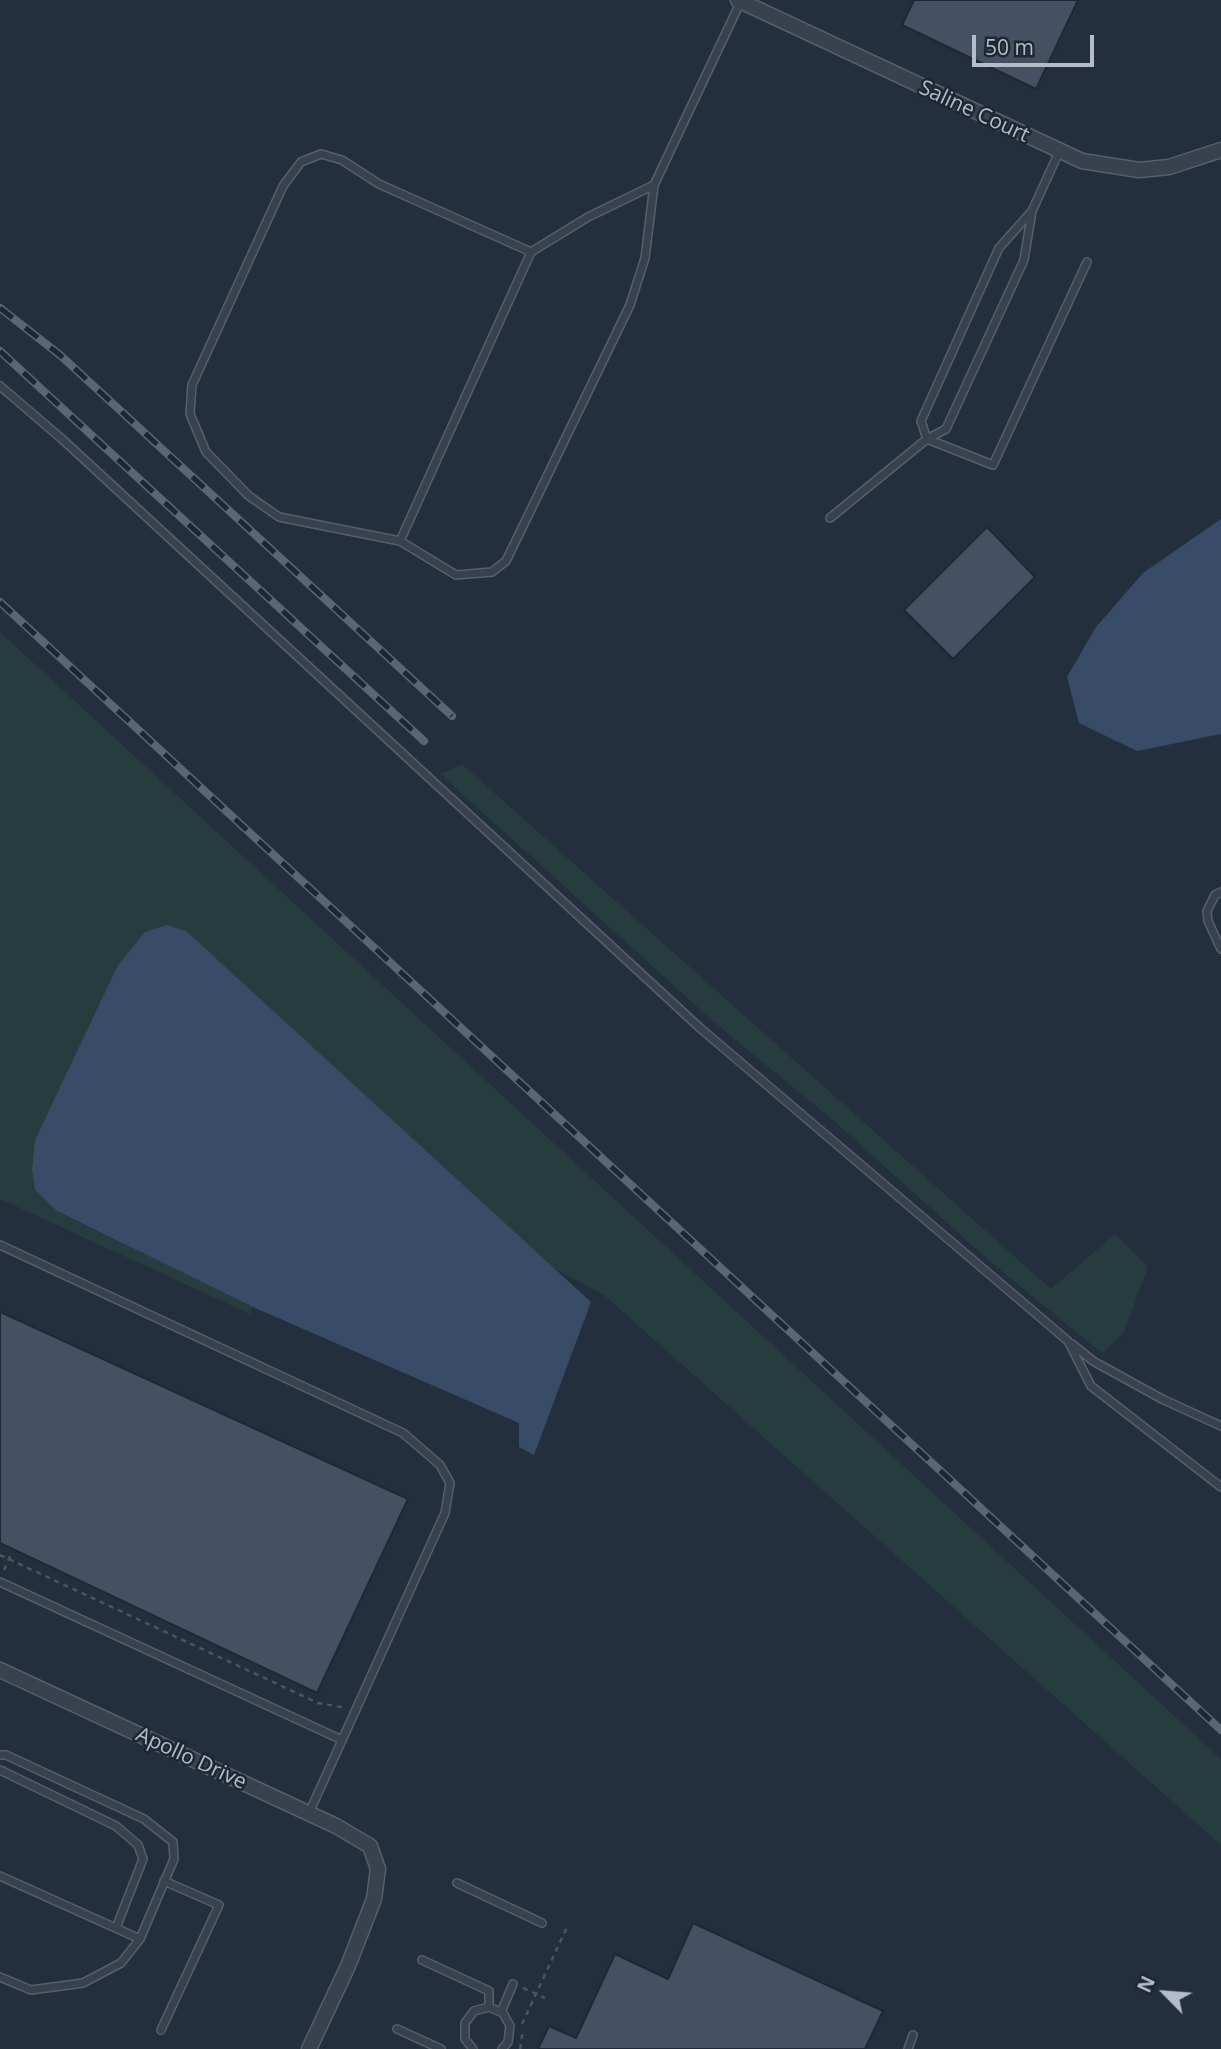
<!DOCTYPE html>
<html>
<head>
<meta charset="utf-8">
<style>
  body { margin:0 }
  #map { position:relative; width:1221px; height:2049px; overflow:hidden; background:#242f3e; font-family:"Open Sans",sans-serif }
  canvas { display:block }
  .north { position:absolute; left:1130px; top:1958px; width:70px; height:70px; -webkit-text-stroke:5px #1d2633; paint-order:stroke; rotate:295deg; font-size:19px; font-weight:700; line-height:28px; text-align:center; color:#b4bcc9 }
  .north::after { content:''; display:block; margin:auto; width:24px; height:32px; background:#b4bcc9; clip-path:polygon(50% 0,100% 100%,50% 72%,0 100%) }
  .scale { position:absolute; left:972px; top:35px; width:122px; height:32px; box-sizing:border-box; border:4px solid #b4bcc9; border-top:0; padding-left:9px; font-size:21px; line-height:24px; white-space:nowrap; color:#b4bcc9; -webkit-text-stroke:5px #1d2633; paint-order:stroke }
</style>
</head>
<body>
<div id="map">
<canvas width="1221" height="2049"></canvas>
<div class="north">N</div>
<div class="scale">50 m</div>
</div>
<script>
const context = document.querySelector('canvas').getContext('2d');
context.lineJoin = 'round';
function paint(path, color) { context.fillStyle = color; context.fill(path, 'evenodd'); }
const poly = rows => new Path2D(rows.map(r => 'M' + r).join(''));
function strokePath(path, color, width, dash) { context.strokeStyle = color; context.lineWidth = width; context.lineCap = dash ? 'butt' : 'round'; context.setLineDash(dash || []); context.stroke(path); }
function drawText(font, color, halo, rows, align = 'center') {
  context.font = font + ' "Open Sans",sans-serif'; context.lineWidth = 5; context.setLineDash([]); context.textBaseline = 'middle'; context.strokeStyle = halo; context.fillStyle = color; for (const [text, x, y, turn = 0] of rows) {
    context.save(); context.translate(x, y); context.rotate((+turn || 0) * Math.PI / 180); context.textAlign = isNaN(turn) ? turn : align; if (halo) context.strokeText(text, 0, 0); context.fillText(text, 0, 0); context.restore();
  }
}
paint(poly([
  [0,632,1221,1759,1221,1845,605,1296,550,1266,57,1211,253,1307,250,1314,0,1199],
  [462,764,1051,1289,1115,1234,1148,1267,1124,1332,1103,1354,994,1265,834,1121,714,1022,440,774]
]), '#263c3f');
paint(poly([
  [1221,519,1221,734,1137,751,1079,723,1067,677,1096,627,1143,573],
  [167,925,186,931,591,1302,534,1455,519,1447,519,1423,253,1307,57,1211,35,1190,32,1169,35,1140,118,965,145,932]
]), '#394c67');
const building = poly([
  [914,0,1078,0,1036,89,902,25,914,0],
  [987,527,1035,577,953,659,904,610,987,527],
  [0,1312,408,1499,317,1693,0,1543,0,1312],
  [693,1923,883,2011,865,2049,538,2049,549,2026,576,2038,615,1954,668,1979,693,1923]
]);
paint(building, '#455162');
strokePath(building, '#1f2835', 2);
const service = poly([
  [654,185,588,217,531,252,400,541,456,575,492,572,506,561,630,305,645,258,654,185,741,1],
  [1032,211,999,248,921,421,927,439,946,429,1024,260,1032,211,1059,152],
  [0,386,62,439,700,1028,1068,1341,1091,1386,1221,1487],
  [830,518,927,439,993,465,1087,262],
  [400,541,279,517,249,496,206,452,190,414,192,385,283,186,301,162,321,154,342,160,379,184,531,252],
  [1221,892,1215,895,1207,911,1208,921,1221,949],
  [0,1245,403,1433,440,1465,450,1483,445,1513,309,1813],
  [1072,1344,1093,1361,1162,1399,1221,1426],
  [0,1582,342,1740],
  [0,1755,6,1755,144,1819,173,1842,174,1859,140,1939,121,1963,83,1983,31,1990,0,1977],
  [0,1770,116,1826,138,1845,143,1859,116,1928],
  [0,1876,140,1939],
  [457,1883,542,1923],
  [422,1960,489,1991,489,2007],
  [501,2012,513,1984],
  [397,2029,441,2049],
  [161,2030,219,1905,164,1881],
  [473,2049,465,2039,465,2023,474,2011,489,2007,503,2013,510,2026,508,2042,502,2049],
  [908,2049,913,2035]
]);
const minor = poly([
  [738,0,1082,161,1139,170,1169,167,1221,150],
  [0,1670,336,1826,370,1846,378,1869,374,1899,348,1966,309,2049]
]);
strokePath(service, '#565f6c', 10);
strokePath(minor, '#565f6c', 17);
strokePath(poly([
  [0,1555,318,1703,346,1708],
  [4,1570,12,1552],
  [523,1988,545,1998],
  [522,2024,568,1925],
  [520,2049,523,2030]
]), '#44595c', 2.5, [5, 5]);
strokePath(service, '#38414e', 7);
strokePath(minor, '#38414e', 14);
const rail = poly([
  [0,308,60,355,452,716],
  [0,351,424,741],
  [0,602,1221,1730]
]);
strokePath(rail, '#5a6575', 8);
strokePath(rail, '#1d2633', 5, [16]);
drawText('21px', '#b4bcc9', '#1d2633', [
  ["Saline Court",974,112,25],
  ["Apollo Drive",191,1759,25]
]);
</script>
</body>
</html>
